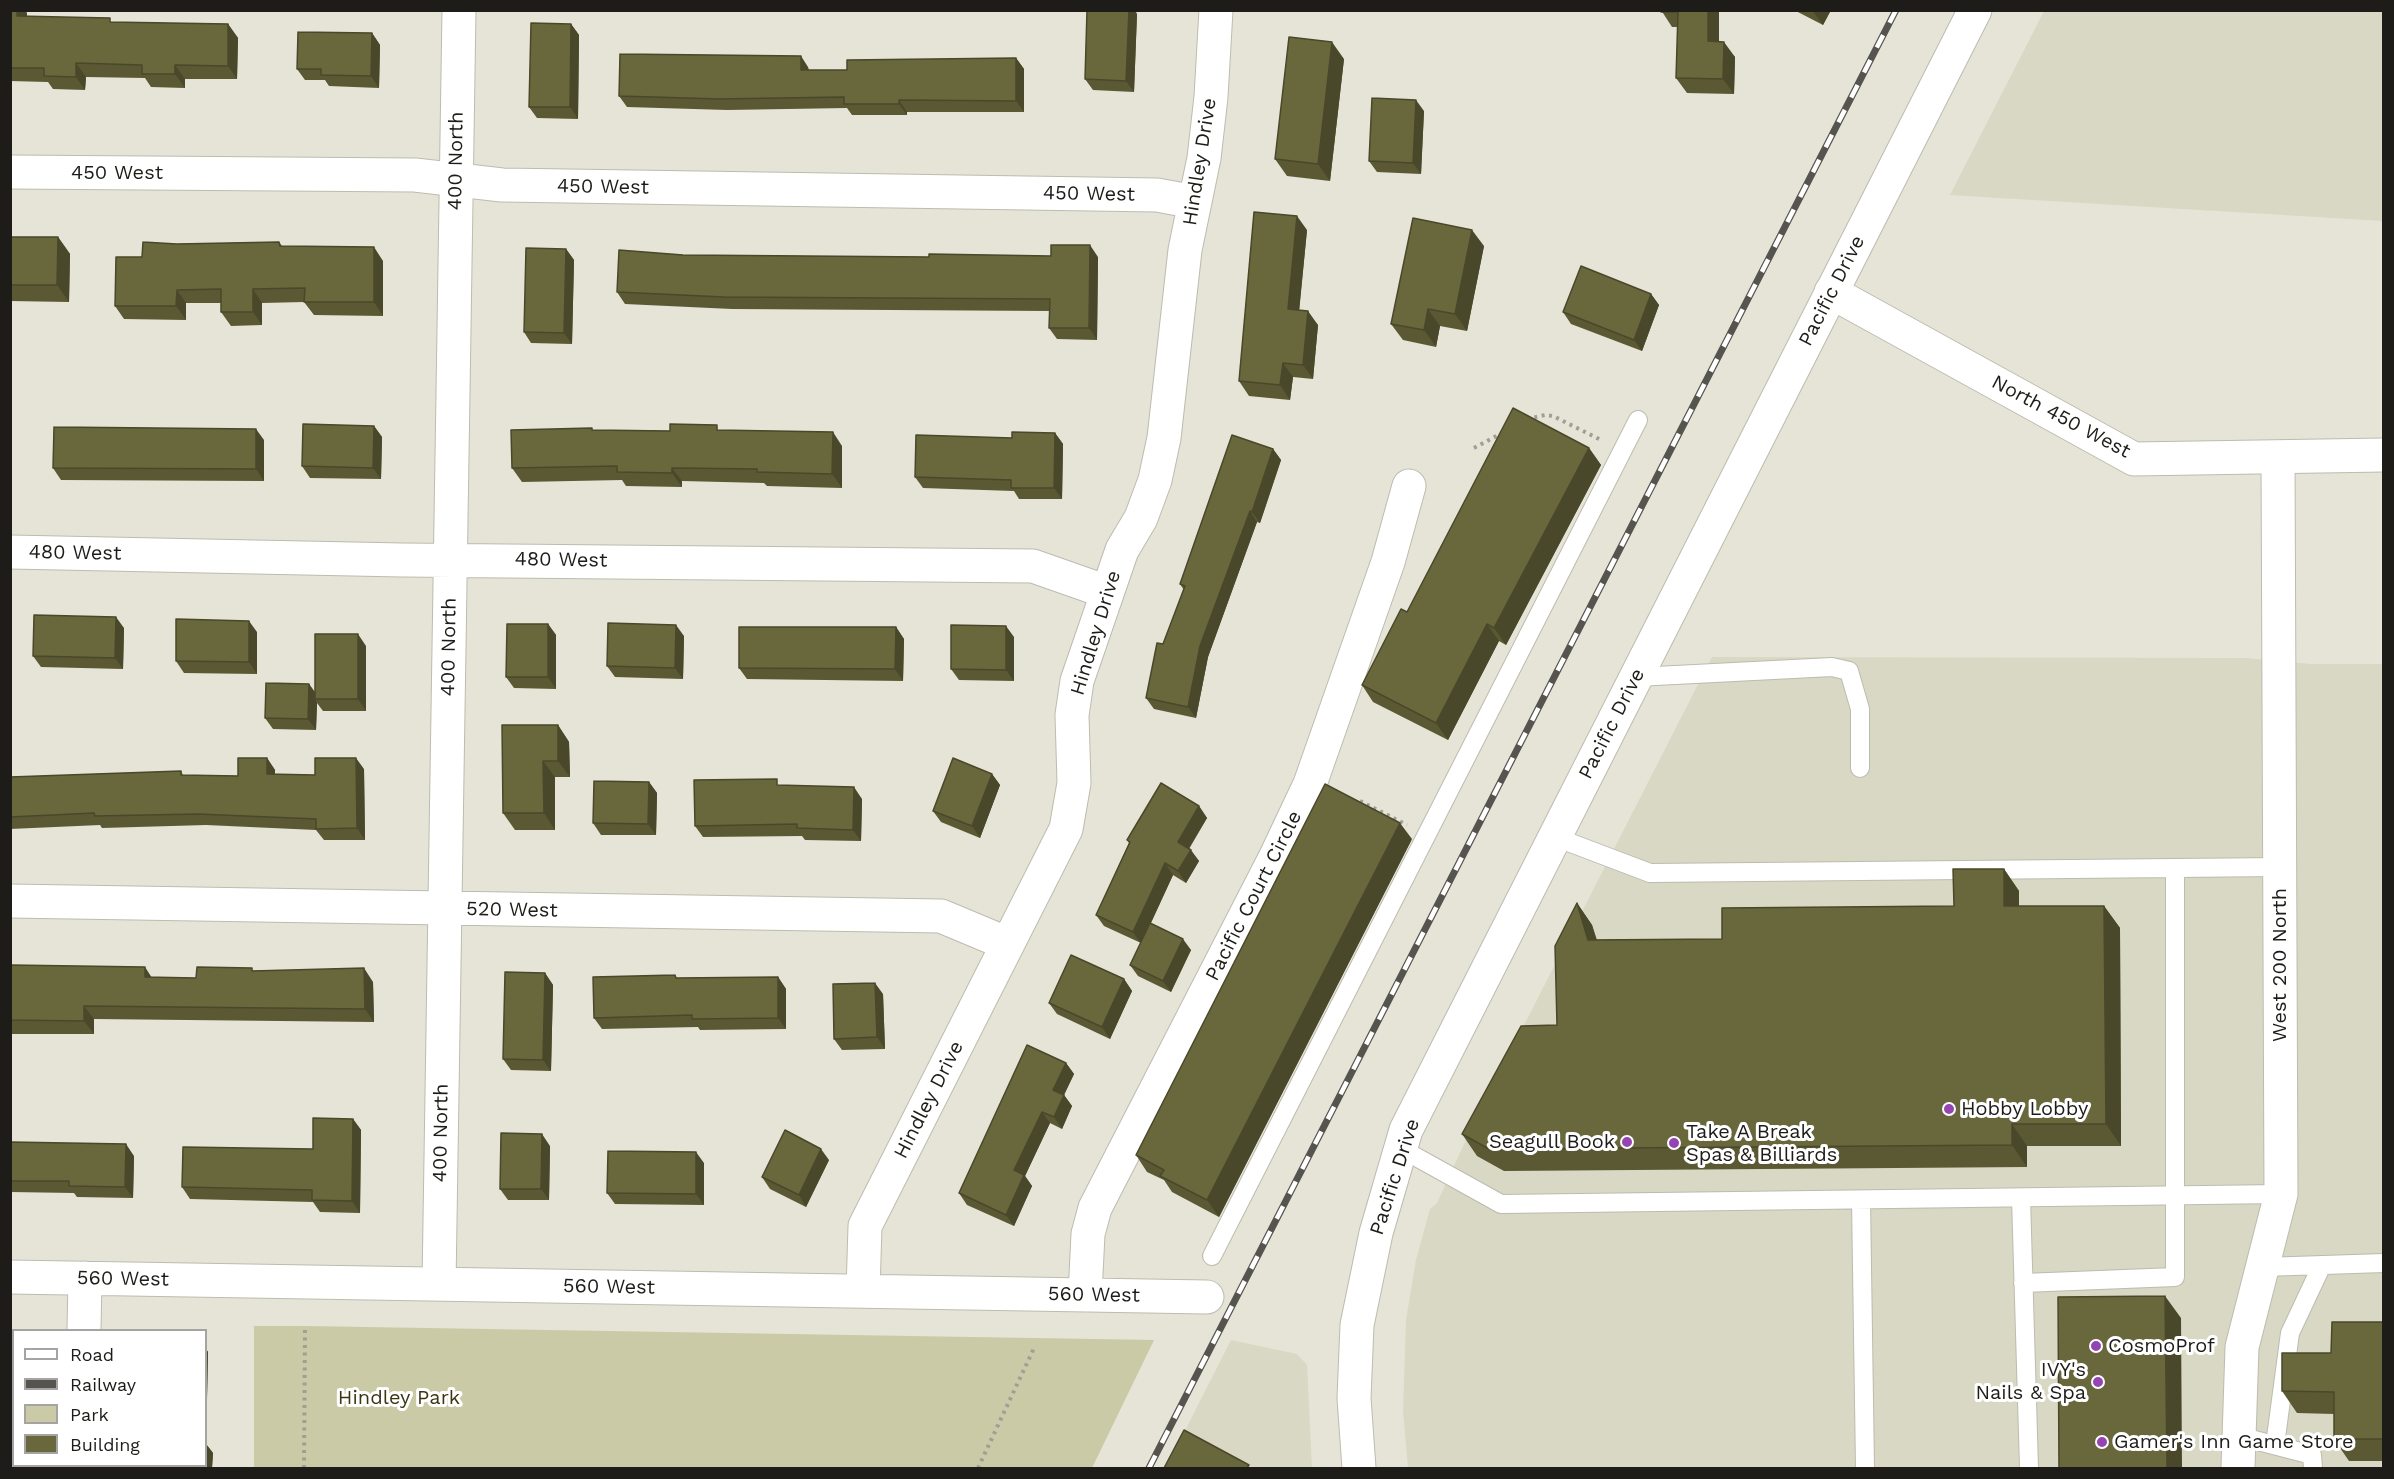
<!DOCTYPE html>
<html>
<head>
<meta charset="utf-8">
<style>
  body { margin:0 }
  #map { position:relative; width:2394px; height:1479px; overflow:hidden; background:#e5e4d7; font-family:"Work Sans",sans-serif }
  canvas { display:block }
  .frame { position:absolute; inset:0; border:12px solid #1d1c18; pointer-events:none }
  .legend { position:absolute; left:12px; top:1329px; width:195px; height:138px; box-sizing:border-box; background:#fff; border:2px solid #a5a4a3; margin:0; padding:8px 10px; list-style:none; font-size:18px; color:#1d1c18 }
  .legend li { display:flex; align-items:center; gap:12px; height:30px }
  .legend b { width:30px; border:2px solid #a5a4a3 }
</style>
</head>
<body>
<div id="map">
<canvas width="2394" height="1479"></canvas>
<div class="frame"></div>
<ul class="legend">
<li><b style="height:8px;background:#fff"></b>Road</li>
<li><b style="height:8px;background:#55544e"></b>Railway</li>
<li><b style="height:16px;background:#cbcaa6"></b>Park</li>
<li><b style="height:16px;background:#69673c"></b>Building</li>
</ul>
</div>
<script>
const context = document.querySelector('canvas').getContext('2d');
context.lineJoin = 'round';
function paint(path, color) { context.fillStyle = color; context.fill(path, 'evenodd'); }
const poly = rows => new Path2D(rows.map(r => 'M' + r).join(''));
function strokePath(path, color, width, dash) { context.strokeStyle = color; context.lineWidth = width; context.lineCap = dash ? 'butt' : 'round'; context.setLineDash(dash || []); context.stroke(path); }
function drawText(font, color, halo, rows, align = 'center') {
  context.font = font + ' "Work Sans",sans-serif'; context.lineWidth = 6; context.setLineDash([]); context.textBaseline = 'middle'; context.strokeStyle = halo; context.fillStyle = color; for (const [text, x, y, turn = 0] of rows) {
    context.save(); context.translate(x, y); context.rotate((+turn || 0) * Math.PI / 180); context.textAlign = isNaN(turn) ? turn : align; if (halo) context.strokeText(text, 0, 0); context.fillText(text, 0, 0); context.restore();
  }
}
paint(poly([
  [2044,11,2383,11,2383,221,1950,195],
  [1712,657,2245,658,2311,664,2383,664,2383,1468,1408,1468,1403,1411,1406,1320,1416,1260,1430,1209,1437,1203,1470,1131],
  [1231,1340,1297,1354,1307,1365,1312,1468,1166,1468]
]), '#d9d8c4');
paint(poly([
  [254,1326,305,1326,1154,1340,1092,1468,254,1468]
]), '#cbcaa6');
const lane = poly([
  [1636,677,1832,667,1849,671,1860,709,1860,768],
  [1555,837,1650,873,2280,867],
  [1400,1148,1501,1204,2281,1194],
  [2021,1198,2029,1468],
  [1861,1200,1865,1468],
  [1212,1256,1638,420],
  [2263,1267,2384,1263],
  [2023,1283,2175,1277,2175,868],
  [2239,1436,2312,1455,2313,1468],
  [2275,1445,2290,1333,2322,1265]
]);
const street = poly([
  [10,172,415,175,502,185,1157,195,1195,202],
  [1831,292,2134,459,2384,455],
  [10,552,402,560,1033,566,1107,592],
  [10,901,941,916,1008,944],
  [10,1277,1207,1297],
  [439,1284,459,10],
  [863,1291,865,1226,1066,829,1074,783,1072,715,1077,681,1122,550,1141,518,1155,480,1164,438,1185,250,1204,158,1211,97,1216,10],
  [1085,1295,1088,1234,1095,1208,1276,856,1310,784,1388,562,1409,486],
  [84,1330,85,1278],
  [83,1468,83,1466],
  [2238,1468,2242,1347,2281,1194,2278,457]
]);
const secondary = poly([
  [1359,1468,1354,1398,1357,1325,1376,1233,1406,1130,1975,10]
]);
strokePath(lane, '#bcbcaf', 20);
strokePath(street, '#bcbcaf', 35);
strokePath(secondary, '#bcbcaf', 35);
strokePath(poly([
  [1527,419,1545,415,1553,416,1601,440],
  [1474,448,1502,433],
  [1360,801,1407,825],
  [304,1468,305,1326],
  [978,1468,1035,1346]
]), '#a09f95', 4, [3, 4.5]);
strokePath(lane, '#fff', 18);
strokePath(street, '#fff', 33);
strokePath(secondary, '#fff', 33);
const rail = poly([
  [1149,1468,1896,10]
]);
strokePath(rail, '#55544e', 7);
strokePath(rail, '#fff', 4.5, [14]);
paint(poly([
  [10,10,27,13,27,16,113,22,228,24,238,38,237,79,185,79,185,88,151,87,145,78,86,77,85,90,53,89,48,82,10,81],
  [1661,10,1719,10,1719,42,1735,57,1734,94,1687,93,1676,78,1678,27,1672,27],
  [1794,10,1831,10,1823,25],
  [1137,14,1134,92,1093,90,1085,79],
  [571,24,579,35,578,119,537,118,529,107],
  [372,33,380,45,379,88,329,86,325,80,305,80,297,69],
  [1016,58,1024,69,1024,112,907,112,907,115,852,115,847,108,727,110,627,107,619,96,808,67,809,70,847,70],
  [1344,59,1330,181,1287,176,1275,159],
  [1424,111,1421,174,1377,172,1369,161],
  [1307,230,1299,310,1318,325,1313,379,1293,377,1290,400,1249,396,1239,381],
  [10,237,58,237,70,254,69,302,10,301],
  [279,242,282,246,383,261,383,316,314,315,304,302,262,303,262,325,231,326,221,312,221,303,186,303,186,320,124,319,115,306,142,257,177,244],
  [1484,246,1467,331,1440,326,1436,347,1403,340,1391,324],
  [566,249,574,260,572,344,531,343,524,332],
  [683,255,929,257,1098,257,1097,340,1057,339,1049,328,1050,311,732,309,625,304,617,292],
  [1651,294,1659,305,1642,351,1571,324,1563,312],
  [374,426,382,437,381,479,310,478,302,466],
  [593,430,670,431,721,430,842,446,842,488,767,486,764,483,682,481,682,487,626,486,622,480,522,482,512,468],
  [1055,433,1063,444,1062,499,1019,499,1014,491,923,488,915,477,1012,438],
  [264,440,264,481,61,480,53,468],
  [1589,448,1601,465,1506,645,1499,641,1448,740,1373,702,1362,685,1407,612],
  [1273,449,1281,460,1260,523,1257,522,1208,657,1196,718,1154,709,1146,698,1163,644,1184,590,1180,584],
  [548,624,556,635,556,689,514,688,506,677],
  [896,627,904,639,903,681,747,679,739,668],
  [124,628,123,669,41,667,33,656],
  [257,632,257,674,184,673,176,661],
  [684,636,683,679,615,677,607,666],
  [1014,637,1014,681,959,680,951,669],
  [366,646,366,711,323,711,317,703,316,730,273,729,265,718,309,684,315,692],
  [558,725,569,742,570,777,555,777,555,830,515,830,503,813],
  [267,758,275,770,275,774,315,775,364,769,365,840,324,840,316,830,206,825,102,828,100,825,10,829,10,777,181,771,183,775,238,776],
  [992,774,1000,785,980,838,941,822,933,811],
  [649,782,657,793,656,835,601,835,593,823],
  [782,785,862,799,861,841,805,840,802,836,703,837,695,826],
  [1199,806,1207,818,1189,849,1199,861,1186,883,1173,875,1151,923,1191,950,1171,992,1138,976,1130,965,1141,943,1104,926,1096,915,1129,843,1127,840],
  [1412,839,1219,1217,1172,1192,1164,1180,1147,1172,1136,1155],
  [2004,869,2019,891,2019,906,2104,906,2120,928,2121,1146,2027,1146,2027,1167,1504,1171,1477,1156,1462,1134,1557,1025,1577,903,1592,925,1597,940,1722,939,1954,906],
  [10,965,152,977,196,978,254,971,373,982,374,1022,94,1019,94,1034,11,1034,11,1047,10,1047],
  [545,973,553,985,551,1071,511,1070,503,1059],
  [778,977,786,989,786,1029,700,1030,698,1027,602,1029,594,1018,677,978],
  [1124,979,1132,991,1110,1039,1057,1014,1049,1003],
  [883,994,885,1049,842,1050,834,1039],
  [1066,1063,1074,1074,1064,1095,1072,1106,1062,1129,1050,1123,1025,1176,1032,1186,1014,1226,967,1205,959,1193],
  [353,1119,361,1130,360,1213,320,1212,313,1202,190,1199,182,1187,313,1149],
  [10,1142,134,1156,133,1198,77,1197,74,1193,10,1192],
  [550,1146,549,1200,508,1200,500,1189],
  [829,1160,806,1207,770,1189,762,1177],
  [704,1163,704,1205,615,1204,607,1193],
  [2384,1322,2384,1461,2349,1461,2334,1439,2334,1414,2297,1413,2282,1391,2331,1353],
  [10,1343,14,1343,14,1402,10,1402],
  [206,1349,208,1352,206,1444,213,1453,212,1468,146,1468,206,1466]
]), '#5a5934');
paint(poly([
  [17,10,25,10,27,13,27,29,17,16],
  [1129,10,1135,10,1137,14,1134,92,1126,81],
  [1708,10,1719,10,1719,57,1708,41],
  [1812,10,1831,10,1823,25],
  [228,24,238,38,237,79,228,66],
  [571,24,579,35,578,119,570,107],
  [372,33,380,45,379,88,371,76],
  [1332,42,1344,59,1330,181,1318,164],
  [1724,42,1735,57,1734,94,1723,79],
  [801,56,808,67,809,81,801,70],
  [1016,58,1024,69,1024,112,1016,101],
  [76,63,86,77,85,90,76,77],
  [175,65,185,79,185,88,175,74],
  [899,100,907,112,907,115,899,104],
  [1416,100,1424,111,1421,174,1413,163],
  [1297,216,1307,230,1298,323,1288,309],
  [1472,230,1484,246,1467,331,1455,314],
  [58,237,70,254,69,302,57,285],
  [1090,245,1098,257,1097,340,1089,328],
  [374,247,383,261,383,316,374,302],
  [566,249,574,260,572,344,564,333],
  [253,289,262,303,262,325,253,312],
  [177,290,186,303,186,320,176,306],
  [1651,294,1659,305,1642,351,1634,340],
  [1428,309,1440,326,1436,347,1424,330],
  [1308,311,1318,325,1313,379,1303,365],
  [1283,363,1293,377,1290,400,1280,385],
  [374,426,382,437,381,479,373,468],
  [256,429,264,440,264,481,256,469],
  [833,432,842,446,842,488,832,474],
  [1055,433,1063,444,1062,499,1054,488],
  [1589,448,1601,465,1506,645,1494,628],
  [1273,449,1281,460,1260,523,1252,512],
  [672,468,682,481,682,487,672,473],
  [1250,511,1257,522,1208,657,1196,718,1188,707,1200,646],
  [116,617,124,628,123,669,115,658],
  [249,621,257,632,257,674,249,662],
  [548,624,556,635,556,689,548,677],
  [1487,624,1499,641,1448,740,1436,723],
  [676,625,684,636,683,679,675,668],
  [1006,626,1014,637,1014,681,1006,670],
  [896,627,904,639,903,681,895,669],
  [358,634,366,646,366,711,358,699],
  [309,684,317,696,315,699,317,703,316,730,308,719],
  [558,725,569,742,570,777,558,761],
  [267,758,275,770,275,785,267,774],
  [356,758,364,769,365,840,357,828],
  [543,761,555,777,555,830,544,813],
  [992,774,1000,785,980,838,972,826],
  [649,782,657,793,656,835,648,824],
  [854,787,862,799,861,841,853,830],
  [1199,806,1207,818,1186,853,1178,842],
  [1400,823,1412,839,1219,1217,1207,1200],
  [1191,850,1199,861,1186,883,1178,871],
  [1165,863,1173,875,1141,944,1133,932],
  [2004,869,2019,891,2019,928,2004,906],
  [1577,903,1592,925,1603,962,1588,940],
  [2104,906,2120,928,2121,1146,2106,1124],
  [1183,939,1191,950,1171,992,1163,981],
  [145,967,154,981,145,977],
  [364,968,373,982,374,1022,365,1009],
  [545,973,553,985,551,1071,543,1060],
  [778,977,786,989,786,1029,778,1018],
  [1124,979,1132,991,1110,1039,1102,1027],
  [875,983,883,994,885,1049,877,1037],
  [84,1006,94,1019,94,1034,84,1021],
  [10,1032,11,1034,11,1047,10,1046],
  [1066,1063,1074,1074,1061,1101,1053,1090],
  [1064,1095,1072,1106,1062,1129,1054,1117],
  [1042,1112,1050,1123,1025,1176,1032,1186,1014,1226,1006,1215,1014,1170],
  [353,1119,361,1130,360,1213,352,1201],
  [2012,1124,2027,1146,2027,1167,2012,1145],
  [542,1134,550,1146,549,1200,541,1189],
  [126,1144,134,1156,133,1198,125,1187],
  [821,1149,829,1160,806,1207,799,1195],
  [696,1152,704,1163,704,1205,696,1194],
  [2165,1296,2181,1318,2182,1468,2167,1468],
  [206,1349,208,1352,206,1444,213,1453,212,1468,206,1468,204,1466,206,1466]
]), '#4a482a');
const building = poly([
  [10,10,17,10,17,16,110,18,110,22,228,24,228,66,175,65,175,74,142,74,142,65,76,63,76,77,44,76,44,68,10,68,10,10],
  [1087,10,1129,10,1126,81,1085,79,1087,10],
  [1661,10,1708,10,1708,41,1724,42,1723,79,1676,78,1678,12,1661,12,1661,10],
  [531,23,571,24,570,107,529,107,531,23],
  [298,32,372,33,371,76,321,75,321,69,297,69,298,32],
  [1289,37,1332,42,1318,164,1275,159,1289,37],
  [620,54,801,56,801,70,847,70,847,60,1016,58,1016,101,899,100,899,104,844,104,844,97,719,99,619,96,620,54],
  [1372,98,1416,100,1413,163,1369,161,1372,98],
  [1254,212,1297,216,1288,309,1308,311,1303,365,1283,363,1280,385,1239,381,1254,212],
  [1413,218,1472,230,1455,314,1428,309,1424,330,1391,324,1413,218],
  [10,237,58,237,57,285,10,285,10,237],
  [143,242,177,244,279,242,280,246,374,247,374,302,304,302,305,288,253,289,253,312,221,312,221,289,177,290,176,306,115,306,116,257,142,257,143,242],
  [1051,245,1090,245,1089,328,1049,328,1050,299,724,297,617,292,619,250,683,255,929,257,929,254,1051,256,1051,245],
  [526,248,566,249,564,333,524,332,526,248],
  [1581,266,1651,294,1634,340,1563,312,1581,266],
  [1513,408,1589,448,1494,628,1487,624,1436,723,1362,685,1401,609,1407,612,1513,408],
  [303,424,374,426,373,468,302,466,303,424],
  [670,424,717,425,717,430,833,432,832,474,757,472,757,469,672,468,672,473,617,472,617,466,512,468,511,430,592,428,592,430,670,431,670,424],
  [54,427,256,429,256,469,53,468,54,427],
  [1012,432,1055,433,1054,488,1011,488,1011,480,915,477,916,435,1012,438,1012,432],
  [1232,435,1273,449,1252,512,1250,511,1200,646,1188,707,1146,698,1157,643,1163,644,1185,586,1180,584,1232,435],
  [34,615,116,617,115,658,33,656,34,615],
  [176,619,249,621,249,662,176,661,176,619],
  [608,623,676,625,675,668,607,666,608,623],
  [507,624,548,624,548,677,506,677,507,624],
  [951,625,1006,626,1006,670,951,669,951,625],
  [739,627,896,627,895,669,739,668,739,627],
  [315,634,358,634,358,699,315,699,315,634],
  [266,683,309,684,308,719,265,718,266,683],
  [502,725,558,725,558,761,543,761,544,813,503,813,502,725],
  [238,758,267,758,267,774,315,775,315,758,356,758,357,828,316,829,316,819,198,814,95,816,94,813,10,817,10,777,181,771,181,775,238,776,238,758],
  [953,758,992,774,972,826,933,811,953,758],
  [777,779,777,785,854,787,853,830,797,828,797,824,695,826,694,780,777,779],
  [594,781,649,782,648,824,593,823,594,781],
  [1161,783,1199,806,1178,842,1191,850,1178,871,1165,863,1133,932,1096,915,1130,842,1127,840,1161,783],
  [1325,784,1400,823,1207,1200,1160,1176,1164,1170,1136,1155,1325,784],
  [1953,869,2004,869,2004,906,2104,906,2106,1124,2012,1124,2012,1145,1489,1149,1462,1134,1521,1026,1557,1025,1555,946,1577,903,1588,940,1722,939,1722,908,1954,906,1953,869],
  [1150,923,1183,939,1163,981,1130,965,1150,923],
  [1071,955,1124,979,1102,1027,1049,1003,1071,955],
  [10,965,145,967,145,977,196,978,197,967,252,968,252,971,364,968,365,1009,84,1006,84,1021,10,1020,10,965],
  [505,972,545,973,543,1060,503,1059,505,972],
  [675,975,676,978,778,977,778,1018,692,1019,692,1015,594,1018,593,977,675,975],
  [875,983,877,1037,834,1039,833,984,875,983],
  [1027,1045,1066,1063,1053,1090,1064,1095,1054,1117,1042,1112,1014,1170,1024,1175,1006,1215,959,1193,1027,1045],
  [313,1118,353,1119,352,1201,312,1200,312,1190,182,1187,183,1147,313,1149,313,1118],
  [785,1130,821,1149,799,1195,762,1177,785,1130],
  [501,1133,542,1134,541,1189,500,1189,501,1133],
  [10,1142,126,1144,125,1187,69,1186,69,1181,10,1181,10,1142],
  [608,1151,696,1152,696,1194,607,1193,608,1151],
  [2165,1296,2167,1468,2059,1468,2058,1297,2165,1296],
  [2332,1322,2384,1322,2384,1439,2334,1439,2334,1392,2282,1391,2282,1353,2331,1353,2332,1322],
  [10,1343,14,1343,14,1390,10,1390,10,1343],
  [1184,1430,1249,1465,1247,1468,1164,1468,1184,1430],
  [147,1466,204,1466,191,1466,191,1468,146,1468,147,1466]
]);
paint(building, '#69673c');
strokePath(building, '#4a482a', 1.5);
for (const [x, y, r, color] of [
  [1949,1109,6,"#9544b3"],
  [1627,1142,6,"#9544b3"],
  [1674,1143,6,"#9544b3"],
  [2096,1346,6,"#9544b3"],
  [2098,1382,6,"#9544b3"],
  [2102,1442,6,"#9544b3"]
]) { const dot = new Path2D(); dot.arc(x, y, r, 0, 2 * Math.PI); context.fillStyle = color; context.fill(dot); strokePath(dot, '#fff', 2); }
drawText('20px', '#1d1c18', '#fff', [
  ["400 North",456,161,-89],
  ["Hindley Drive",1200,162,-81],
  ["450 West",117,173],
  ["450 West",603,187,1],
  ["450 West",1089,194,1],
  ["Pacific Drive",1832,291,-63],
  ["North 450 West",2061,417,28],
  ["480 West",75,553,1],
  ["480 West",561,560,1],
  ["Hindley Drive",1096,633,-73],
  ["400 North",449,647,-89],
  ["Pacific Drive",1612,724,-63],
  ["Pacific Court Circle",1254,896,-63],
  ["520 West",512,910,1],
  ["West 200 North",2280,965,-90],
  ["Hindley Drive",929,1100,-63],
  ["400 North",441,1133,-89],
  ["Pacific Drive",1395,1177,-72],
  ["560 West",123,1279,1],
  ["560 West",609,1287,1],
  ["560 West",1094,1295,1]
]);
drawText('20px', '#1d1c18', '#fff', [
  ["Hobby Lobby",1961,1109],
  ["Take A Break",1686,1132],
  ["Spas & Billiards",1686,1155],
  ["Seagull Book",1615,1142,"right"],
  ["CosmoProf",2108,1346],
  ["IVY's",2086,1370,"right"],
  ["Nails & Spa",2086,1393,"right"],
  ["Gamer's Inn Game Store",2114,1442]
], 'left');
drawText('20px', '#393712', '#fff', [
  ["Hindley Park",399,1398]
]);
</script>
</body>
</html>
